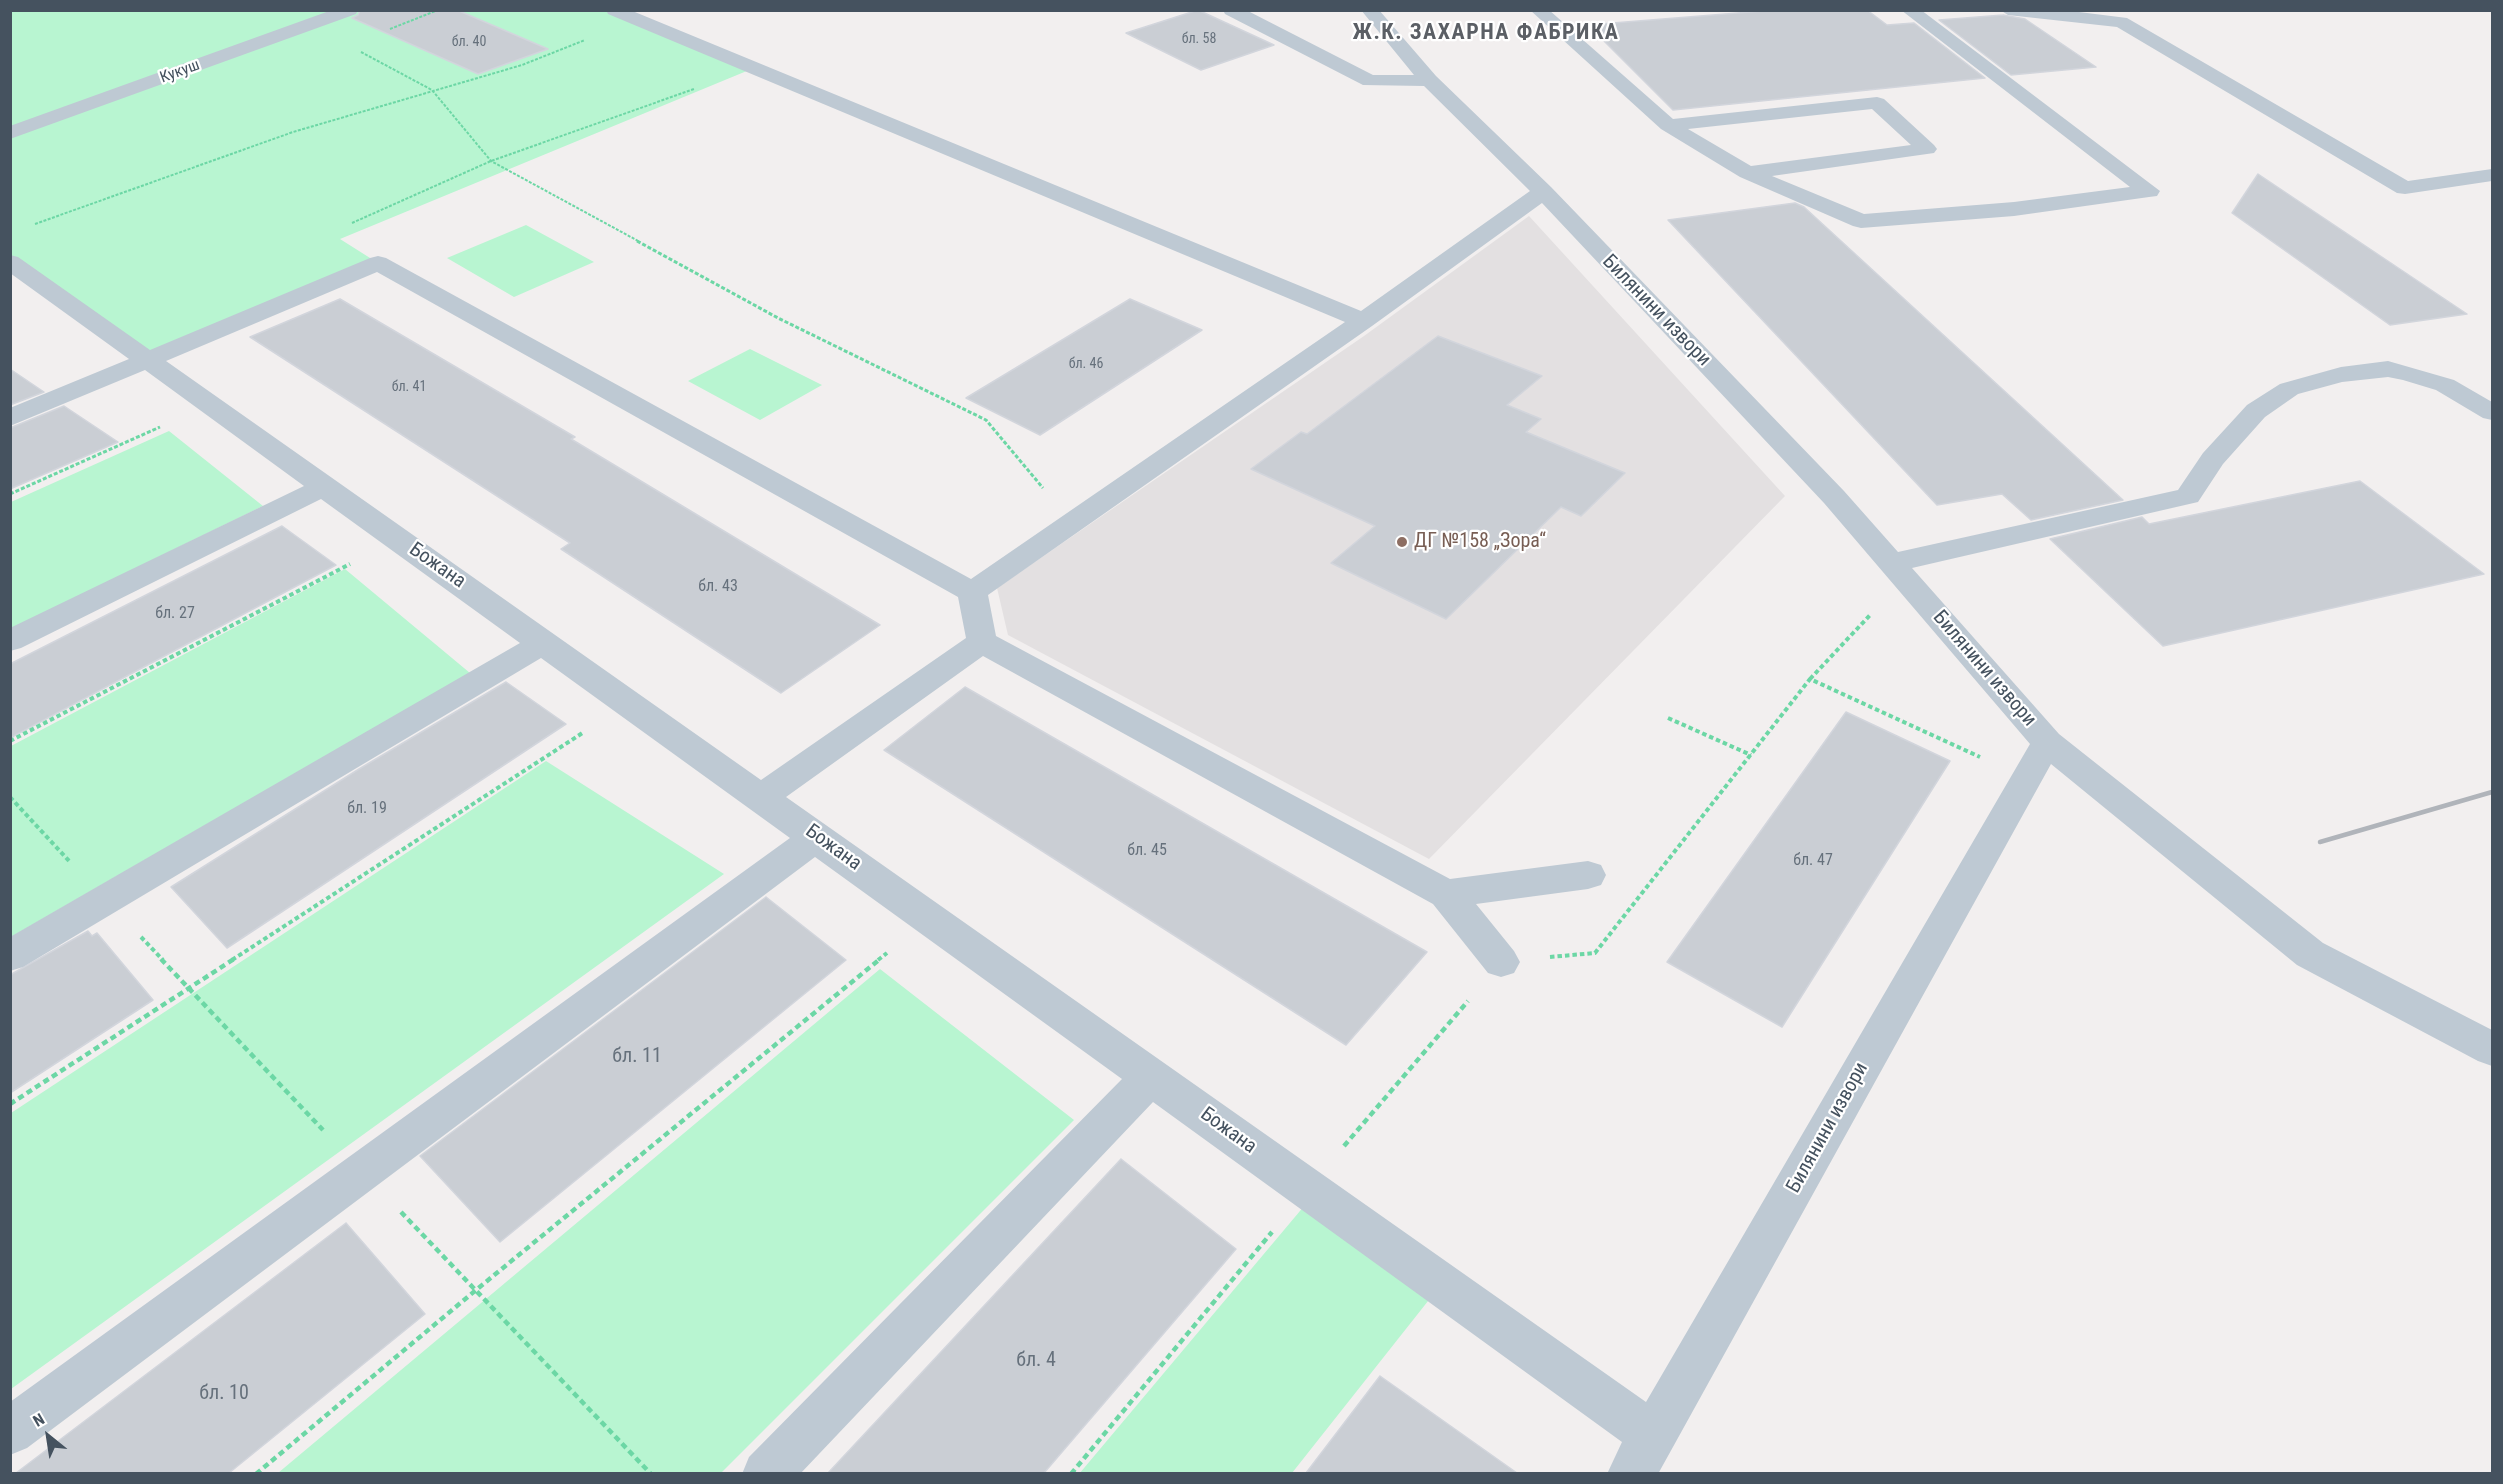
<!DOCTYPE html>
<html>
<head>
<meta charset="utf-8">
<style>
  body { margin:0 }
  #map { position:relative; width:2503px; height:1484px; overflow:hidden; background:#f2efef; font-family:"Roboto Condensed",sans-serif }
  canvas { display:block }
  .frame { position:absolute; inset:0; border:12px solid #45525f; pointer-events:none }
  .north { position:absolute; left:18px; top:1406px; width:60px; height:60px; -webkit-text-stroke:4px #fff; paint-order:stroke; rotate:330deg; font-size:16px; font-weight:700; line-height:24px; text-align:center; color:#45525f }
  .north::after { content:''; display:block; margin:auto; width:21px; height:27px; background:#45525f; clip-path:polygon(50% 0,100% 100%,50% 72%,0 100%) }
</style>
</head>
<body>
<div id="map">
<canvas width="2503" height="1484"></canvas>
<div class="frame"></div>
<div class="north">N</div>
</div>
<script>
const context = document.querySelector('canvas').getContext('2d');
context.lineJoin = 'round';
function paint(path, color) { context.fillStyle = color; context.fill(path, 'evenodd'); }
const poly = rows => new Path2D(rows.map(r => 'M' + r).join(''));
function strokePath(path, color, width, dash) { context.strokeStyle = color; context.lineWidth = width; context.lineCap = dash ? 'butt' : 'round'; context.setLineDash(dash || []); context.stroke(path); }
function drawText(font, color, halo, rows, align = 'center') {
  context.font = font + ' "Roboto Condensed",sans-serif'; context.lineWidth = 4.5; context.setLineDash([]); context.textBaseline = 'middle'; context.strokeStyle = halo; context.fillStyle = color; for (const [text, x, y, turn = 0] of rows) {
    context.save(); context.translate(x, y); context.rotate((+turn || 0) * Math.PI / 180); context.textAlign = isNaN(turn) ? turn : align; if (halo) context.strokeText(text, 0, 0); context.fillText(text, 0, 0); context.restore();
  }
}
paint(poly([
  [1529,216,1785,496,1429,859,1008,635,997,588,1364,336]
]), '#e3e0e1');
paint(poly([
  [10,11,614,11,754,68,340,239,378,263,146,361,11,262],
  [526,225,594,262,514,297,447,258],
  [750,349,822,385,760,420,688,381],
  [169,431,263,506,11,629,11,502],
  [345,569,470,673,11,937,11,746],
  [546,761,724,874,11,1389,11,1113],
  [880,969,1074,1120,721,1473,278,1473],
  [1305,1205,1432,1296,1292,1473,1079,1474]
]), '#b8f5d1');
const building = poly([
  [360,10,457,10,548,49,478,74,352,18,358,15,360,10],
  [1198,10,1274,45,1201,70,1126,33,1198,10],
  [1775,10,1867,10,1887,25,1914,23,1985,78,1673,110,1588,25,1775,10],
  [2003,15,2025,19,2096,67,2011,75,1939,20,2003,15],
  [2258,174,2467,314,2390,325,2232,213,2258,174],
  [1795,203,1804,207,2123,500,2031,520,2002,494,1937,505,1668,220,1795,203],
  [340,299,575,437,571,439,880,625,781,693,561,549,570,543,250,337,340,299],
  [1130,299,1202,330,1040,435,966,398,1130,299],
  [1438,336,1542,376,1507,405,1541,419,1526,432,1625,473,1581,516,1561,507,1446,619,1331,563,1375,526,1251,469,1301,432,1307,434,1438,336],
  [10,369,44,392,10,405,10,369],
  [64,406,118,442,10,489,10,428,64,406],
  [2360,481,2484,574,2163,646,2050,539,2142,517,2149,524,2360,481],
  [282,526,336,565,10,738,10,664,282,526],
  [506,682,566,724,227,948,171,887,359,769,506,682],
  [965,687,1427,952,1346,1045,884,750,965,687],
  [1846,712,1950,761,1782,1027,1667,962,1846,712],
  [766,897,846,960,500,1242,420,1156,766,897],
  [88,931,92,936,97,933,153,1000,10,1093,10,975,88,931],
  [1121,1159,1236,1249,1044,1473,828,1473,1121,1159],
  [346,1223,425,1314,229,1473,16,1473,346,1223],
  [1380,1376,1517,1473,1306,1473,1380,1376]
]);
paint(building, '#caced4');
strokePath(building, '#d2d5dc', 1.5);
strokePath(poly([
  [390,29,438,10],
  [361,52,432,90,491,161,640,242],
  [352,223,491,161,694,89],
  [35,224,293,132,522,65,585,40]
]), '#6cd7a5', 2, [3, 1.5]);
strokePath(poly([
  [637,241,778,318,986,420,1043,488],
  [10,494,160,427]
]), '#6cd7a5', 3, [4, 2]);
strokePath(poly([
  [1810,679,1871,614],
  [1668,718,1751,755],
  [10,741,350,564],
  [10,797,70,862],
  [141,937,163,960],
  [1550,957,1595,953,1810,679,1980,757],
  [232,960,584,732],
  [878,960,887,953]
]), '#6cd7a5', 4, [4.5, 3]);
strokePath(poly([
  [161,959,323,1130],
  [10,1104,234,959],
  [1344,1146,1468,1001],
  [401,1212,651,1474],
  [256,1474,476,1290,880,959],
  [1071,1474,1272,1232]
]), '#6cd7a5', 4.5, [6, 4]);
paint(poly([
  [332,10,358,10,356,14,10,139,10,126,332,10],
  [606,10,630,10,1361,311,1530,191,1424,86,1363,85,1225,14,1223,10,1246,10,1373,75,1414,75,1361,10,1379,10,1436,76,1551,187,1844,491,1898,552,2178,490,2203,453,2247,405,2280,384,2341,367,2388,361,2454,380,2492,402,2492,420,2483,418,2436,390,2403,380,2388,377,2342,382,2298,394,2265,417,2223,464,2198,502,1912,568,2059,734,2323,943,2492,1030,2492,1066,2478,1061,2297,965,2051,764,1658,1474,1607,1474,1622,1442,1153,1102,800,1474,742,1474,749,1457,1122,1079,815,857,27,1448,10,1455,10,1402,790,838,541,658,23,967,10,971,10,937,520,643,321,499,21,648,10,651,10,628,304,486,145,370,10,426,10,408,129,359,10,273,10,255,18,257,150,350,370,258,378,256,386,258,971,579,1345,322,608,14,606,10],
  [1542,203,1824,503,2030,744,1646,1402,786,797,983,656,1433,904,1488,973,1501,977,1514,973,1520,962,1514,951,1476,904,1588,889,1601,885,1606,875,1601,865,1588,861,1450,879,996,636,988,595,1372,326,1542,203],
  [377,272,958,597,966,638,761,780,166,361,377,272],
  [1530,10,1549,10,1673,119,1877,97,1884,99,1934,145,1937,149,1934,153,1772,176,1864,214,2014,202,2130,187,1901,10,1921,10,2160,191,2157,196,2149,197,2014,216,1861,228,1853,226,1740,177,1661,129,1530,10],
  [1872,109,1911,145,1751,166,1688,129,1872,109],
  [2000,10,2063,10,2127,18,2408,181,2492,169,2492,181,2405,194,2397,193,2117,27,2008,15,2000,10]
]), '#bec9d3');
strokePath(poly([
  [2320,842,2492,792]
]), '#b0b4ba', 4.5);
for (const [x, y, r, color] of [
  [1402,542,6,"#8d6e63"]
]) { const dot = new Path2D(); dot.arc(x, y, r, 0, 2 * Math.PI); context.fillStyle = color; context.fill(dot); strokePath(dot, '#fff', 2); }
drawText('14px', '#66717c', null, [
  ["бл. 58",1199,39],
  ["бл. 40",469,42],
  ["бл. 46",1086,364],
  ["бл. 41",409,387]
]);
drawText('16px', '#45525f', '#fff', [
  ["Кукуш",180,72,-20]
]);
drawText('16px', '#66717c', null, [
  ["бл. 43",718,587],
  ["бл. 27",175,614],
  ["бл. 19",367,809],
  ["бл. 45",1147,851],
  ["бл. 47",1813,861]
]);
drawText('20px', '#45525f', '#fff', [
  ["Билянини извори",1656,311,46],
  ["Божана",437,566,35],
  ["Билянини извори",1984,669,49],
  ["Божана",833,848,36],
  ["Билянини извори",1828,1128,-61],
  ["Божана",1228,1131,36]
]);
drawText('20px', '#785e54', '#fff', [
  ["ДГ №158 „Зора“",1414,542]
], 'left');
drawText('20px', '#66717c', null, [
  ["бл. 11",637,1057],
  ["бл. 4",1036,1361],
  ["бл. 10",224,1394]
]);
context.letterSpacing = '1.5px';
drawText('bold 22px', '#5b5f65', '#fff', [
  ["Ж.К. ЗАХАРНА ФАБРИКА",1486,33]
]);
context.letterSpacing = '0px';
</script>
</body>
</html>
